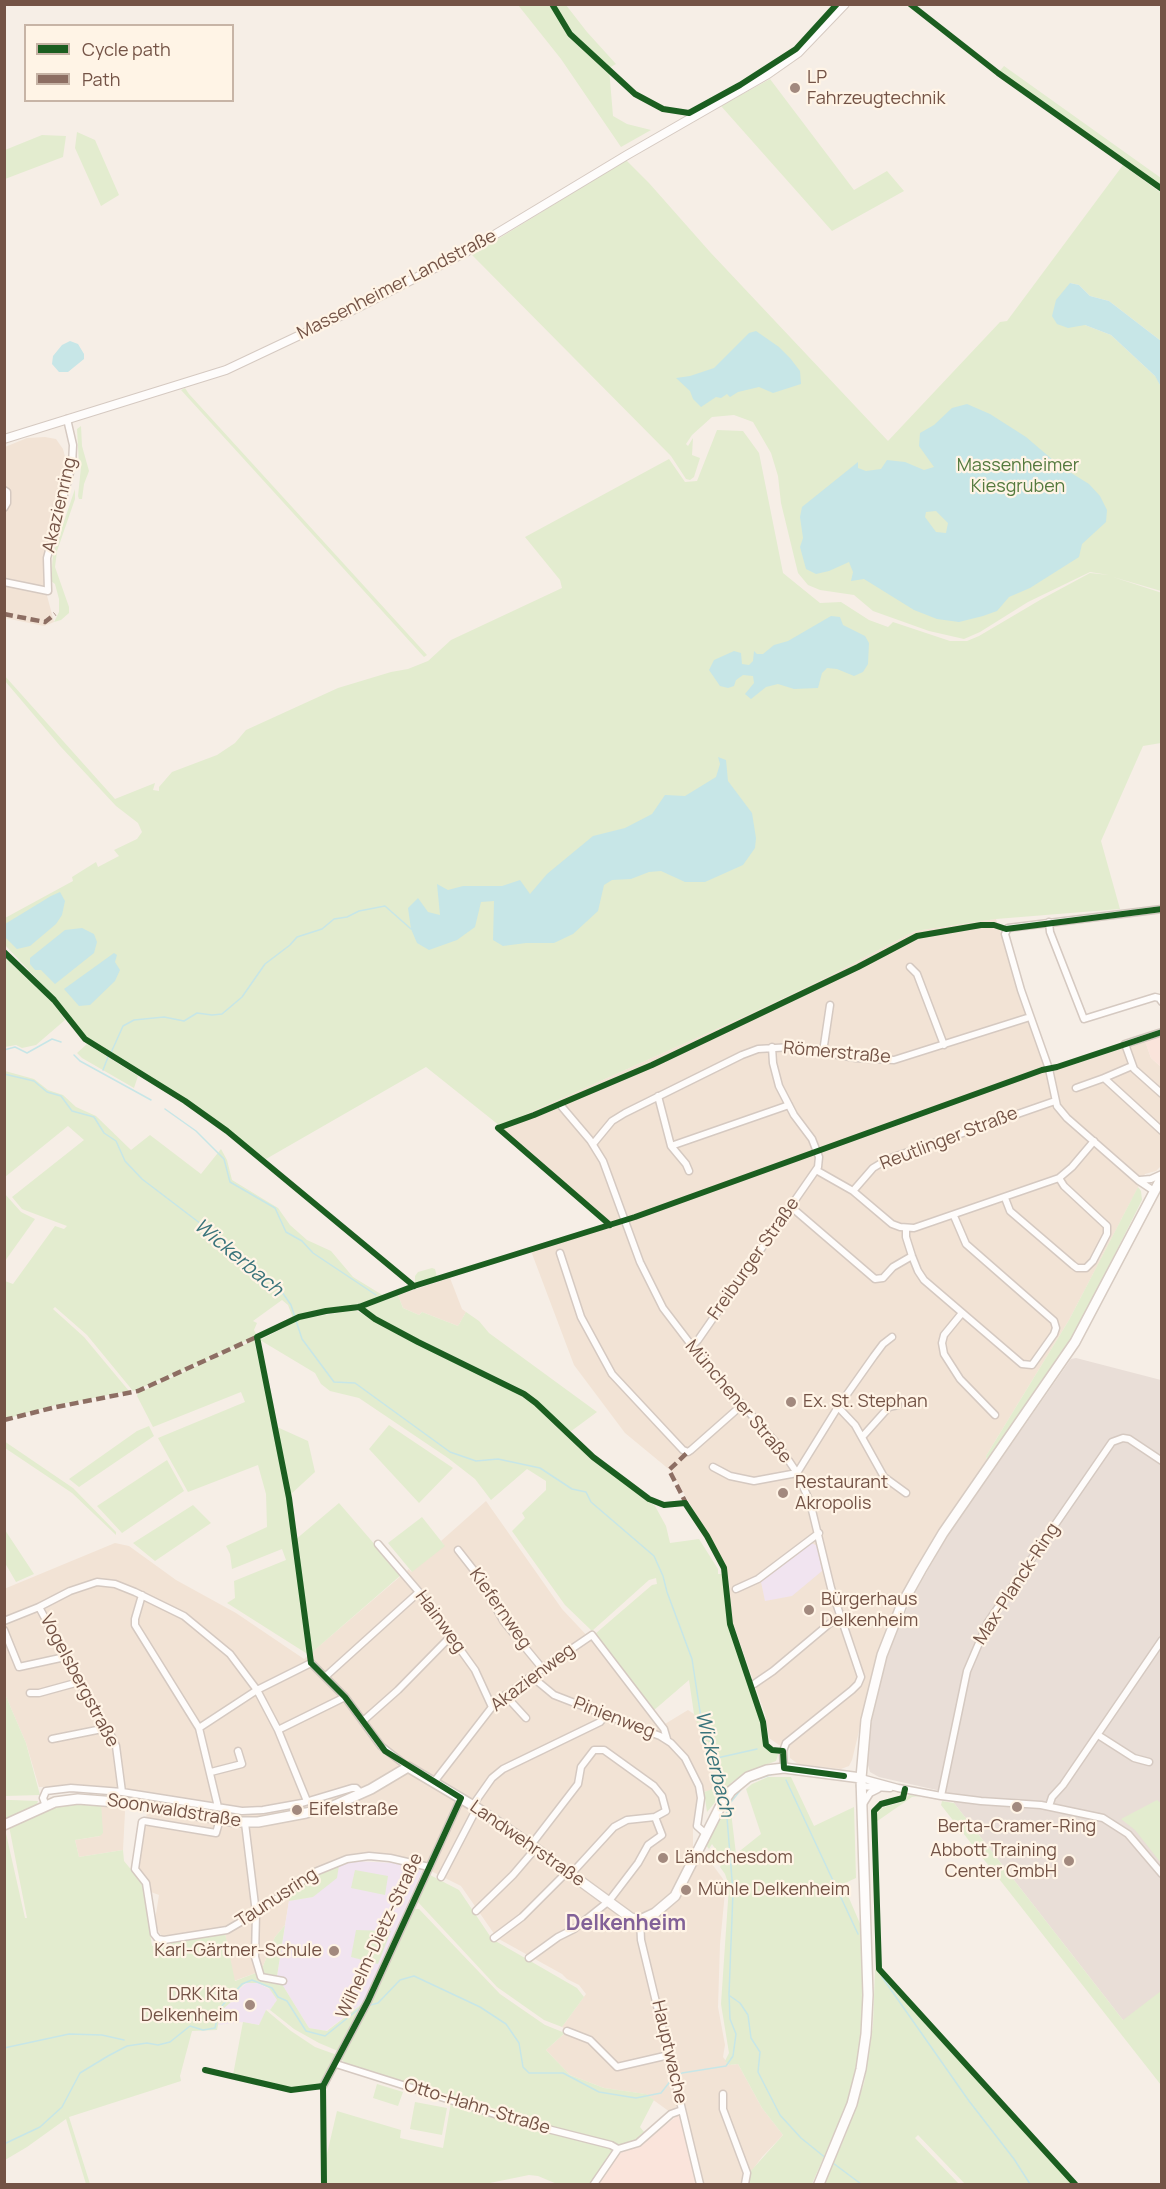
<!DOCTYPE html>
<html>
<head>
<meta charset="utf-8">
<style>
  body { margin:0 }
  #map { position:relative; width:1166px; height:2189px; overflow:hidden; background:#f6eee6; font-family:Manrope,sans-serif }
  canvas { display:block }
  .frame { position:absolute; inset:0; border:6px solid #745346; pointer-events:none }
  .legend { position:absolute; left:24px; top:24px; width:210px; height:78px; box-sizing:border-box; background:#fff4e6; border:2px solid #c7b4a6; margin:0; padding:8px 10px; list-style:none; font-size:18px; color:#745346 }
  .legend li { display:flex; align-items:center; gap:12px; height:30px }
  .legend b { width:30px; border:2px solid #c7b4a6 }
</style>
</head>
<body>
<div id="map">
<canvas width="1166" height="2189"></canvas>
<div class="frame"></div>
<ul class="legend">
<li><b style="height:8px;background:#1b5e20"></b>Cycle path</li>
<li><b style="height:8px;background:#8d6e63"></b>Path</li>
</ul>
</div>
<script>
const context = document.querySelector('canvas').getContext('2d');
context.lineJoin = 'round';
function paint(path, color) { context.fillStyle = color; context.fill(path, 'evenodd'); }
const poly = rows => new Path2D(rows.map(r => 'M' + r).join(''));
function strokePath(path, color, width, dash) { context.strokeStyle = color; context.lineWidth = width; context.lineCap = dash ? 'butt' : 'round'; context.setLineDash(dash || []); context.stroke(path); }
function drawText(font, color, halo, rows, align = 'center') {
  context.font = font + ' Manrope,sans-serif'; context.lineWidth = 4.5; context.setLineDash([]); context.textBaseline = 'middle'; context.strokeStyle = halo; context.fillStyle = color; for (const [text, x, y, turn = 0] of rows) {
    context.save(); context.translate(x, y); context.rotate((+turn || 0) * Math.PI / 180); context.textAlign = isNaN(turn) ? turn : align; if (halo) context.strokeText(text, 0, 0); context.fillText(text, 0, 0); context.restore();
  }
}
paint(poly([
  [45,437,56,439,63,449,69,472,45,555,45,588,54,622,44,626,5,618,5,447,27,438],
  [996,919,1048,1073,1145,1041,1151,1058,1161,1067,1161,1166,1156,1171,1145,1174,1069,1320,986,1456,987,1462,931,1544,904,1592,875,1665,852,1760,849,1766,841,1769,798,1764,790,1758,790,1748,779,1745,769,1738,765,1714,732,1620,729,1580,724,1563,671,1471,625,1433,574,1365,531,1251,614,1226,613,1222,608,1220,500,1126,750,1014,825,978,915,931],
  [450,1278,462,1309,466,1312,458,1326,422,1312,419,1315,403,1308,398,1295],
  [486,1501,562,1609,592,1641,595,1641,660,1727,688,1710,694,1714,706,1745,715,1775,713,1790,698,1793,693,1830,693,1847,704,1853,723,1879,725,1892,720,1944,718,2007,725,2045,723,2057,729,2065,738,2064,762,2108,783,2135,762,2157,742,2184,703,2184,684,2103,677,2106,670,2112,645,2094,604,2088,570,2075,546,2050,565,2033,566,2029,562,2027,586,1994,579,1985,567,1979,562,1974,497,1938,461,1886,431,1871,433,1866,404,1857,366,1853,353,1854,316,1868,288,1889,289,1901,285,1925,275,1937,261,1971,234,1981,224,1928,167,1936,161,1935,157,1929,155,1920,159,1895,151,1892,149,1883,138,1866,150,1794,90,1786,39,1787,26,1743,5,1694,4,1589,115,1543,129,1546,176,1580,236,1613,304,1659,409,1569,411,1572,444,1545,441,1541],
  [101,1803,123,1806,125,1812,123,1850,79,1857,75,1840,100,1836]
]), '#f2e3d5');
paint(poly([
  [1161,1035,1161,1067,1151,1058,1145,1041],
  [678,2115,681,2118,696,2184,598,2184,617,2154,640,2146]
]), '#fae4db');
paint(poly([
  [1076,1358,1161,1380,1161,2085,1123,2020,954,1803,950,1793,879,1777,870,1772,867,1762,871,1724,883,1668,891,1643,912,1598,948,1535,1071,1359]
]), '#e9ded7');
paint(poly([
  [812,1543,817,1546,822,1571,792,1596,765,1601,761,1582],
  [354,1861,394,1863,422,1871,363,2003,326,2031,309,2028,277,1976,289,1901,313,1897,339,1865],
  [249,1981,258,1983,271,1990,277,2000,270,2010,267,2009,259,2025,241,2022,218,2025,221,2011,231,2002,236,1992]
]), '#f1e4f0');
paint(poly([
  [518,5,566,5,587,32,616,64,609,68,613,116,627,124,651,130,621,147,561,59],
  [1004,66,1161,178,1161,189,998,73],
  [770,79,854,190,887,171,904,191,832,231,721,106],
  [77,132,95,140,119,195,101,206,75,148],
  [42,135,66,136,63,157,5,179,5,150],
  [626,160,649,183,710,252,888,441,1000,322,1007,321,1123,165,1161,193,1161,341,1109,301,1090,296,1079,285,1070,283,1085,325,1111,335,1156,377,1161,387,1161,591,1113,577,1162,593,1161,743,1143,746,1101,841,1120,909,996,919,915,931,825,978,750,1014,500,1126,426,1067,266,1159,186,1100,87,1039,62,1006,5,945,5,918,73,881,72,877,96,862,98,867,119,856,114,850,137,839,142,832,138,823,116,806,61,747,5,681,4,675,115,799,155,783,153,790,159,791,159,787,172,772,217,755,235,743,246,730,338,688,391,672,408,669,428,661,451,640,562,588,560,580,525,537,669,459,685,482,697,481,717,430,743,431,759,453,783,573,820,603,841,602,869,620,888,627,893,622,950,641,967,641,979,636,1040,600,1090,573,1109,575,1090,572,1028,602,980,632,964,639,929,631,873,611,854,595,820,590,808,585,798,573,781,503,778,476,771,453,753,422,734,415,712,417,692,435,686,444,688,446,693,438,692,455,700,458,694,477,690,480,686,479,671,456,472,255],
  [185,388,189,394,427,655,424,657,181,390],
  [81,426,82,446,89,471,84,484,82,499,79,499,78,496,81,467,79,464,77,429],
  [75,489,75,499,57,551,55,567,69,607,69,613,61,620,54,622,59,612,59,599,55,584,51,581,53,554],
  [4,956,52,1001,65,1020,36,1045,22,1048,16,1045,5,1047],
  [87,1044,138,1076,134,1088,82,1058,77,1053],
  [5,1071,34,1079,48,1090,63,1095,76,1107,96,1116,131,1150,150,1135,201,1174,221,1149,227,1160,232,1180,278,1208,290,1225,307,1240,331,1251,353,1277,384,1296,371,1301,293,1318,288,1305,282,1300,253,1321,257,1323,254,1330,257,1336,180,1372,133,1391,87,1335,55,1307,53,1309,84,1337,129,1391,52,1406,5,1419,5,1281,13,1284,55,1226,64,1229,67,1226,22,1209,12,1197,84,1140,68,1126,5,1177],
  [1138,1187,1141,1191,1142,1200,1087,1310,1056,1365,1004,1436,987,1462,986,1456,1069,1320],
  [5,1194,21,1212,35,1219,5,1261],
  [432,1268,435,1269,437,1277,415,1284,415,1276,418,1272],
  [398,1295,403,1308,419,1315,422,1312,458,1326,466,1312,479,1321,489,1333,597,1412,570,1432,538,1401,519,1388,418,1339,377,1317,365,1308],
  [355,1310,409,1340,522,1395,535,1405,593,1460,655,1506,666,1526,670,1543,699,1539,718,1569,718,1574,723,1574,727,1618,734,1643,758,1712,763,1741,768,1750,779,1752,776,1761,749,1771,732,1782,707,1812,704,1792,713,1789,715,1775,694,1714,689,1680,653,1711,595,1634,652,1585,657,1584,656,1578,649,1580,592,1631,565,1605,512,1531,525,1518,522,1513,546,1490,546,1481,527,1469,491,1500,475,1479,448,1458,359,1398,330,1391,321,1384,315,1373,260,1340,301,1319],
  [254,1340,273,1425,286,1496,301,1602,304,1601,295,1540,339,1503,401,1575,309,1655,227,1603,235,1598,234,1581,286,1560,282,1549,232,1569,230,1554,226,1546,267,1527,266,1494,258,1465,188,1492,158,1438,245,1402,241,1392,153,1427,137,1396,138,1393],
  [389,1425,453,1468,419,1503,369,1449],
  [149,1426,154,1436,79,1487,69,1479,137,1431],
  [277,1427,308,1441,315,1472,290,1495],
  [4,1441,73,1488,116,1532,116,1535,72,1493,5,1448],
  [167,1460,184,1491,122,1533,97,1506],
  [193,1505,211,1523,155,1561,133,1543],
  [422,1517,445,1546,412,1572,388,1543],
  [5,1530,34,1574,16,1582,5,1563],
  [5,1694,26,1743,40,1795,5,1796],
  [768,1777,791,1777,814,1826,854,1807,856,1878,843,1884,861,1926,863,2007,860,2042,855,2072,846,2106,812,2184,747,2184,750,2172,783,2135,762,2108,738,2064,729,2065,725,2061,729,2053,721,2004,729,1886,725,1874,720,1867,723,1860,712,1844,709,1849,705,1844,722,1815,725,1813,731,1812,736,1854,761,1834,746,1789,752,1784],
  [909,1795,920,1796,912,1797,876,1822,878,1809,902,1802],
  [5,1800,11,1800,38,1801,37,1804,5,1819],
  [1157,1800,1161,1803,1161,1863,1135,1830,1121,1819],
  [942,1801,954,1803,1123,2020,1161,1991,1161,2085,941,1805],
  [68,1803,101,1803,103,1833,100,1836,75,1840,79,1857,123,1850,124,1861,143,1884,152,1946,225,1933,235,1981,261,1971,275,1937,285,1925,277,1976,309,2028,327,2031,363,2003,338,2051,319,2043,294,2029,270,2010,277,2000,269,1988,258,1983,245,1983,236,1992,231,2002,221,2011,217,2030,192,2031,180,2076,181,2081,69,2117,90,2184,86,2184,66,2119,27,2147,5,2160,5,1829,25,1918,27,1918,9,1826,48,1808],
  [339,1865,337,1878,313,1897,289,1901,289,1894,319,1873],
  [355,1870,388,1876,385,1895,351,1888],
  [430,1875,459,1890,492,1939,577,1988,584,1997,562,2027,544,2020,497,1987,417,1901],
  [414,1909,419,1909,500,1994,545,2025,565,2033,546,2050,570,2075,604,2088,646,2094,654,2100,640,2127,645,2133,636,2141,618,2145,534,2122,347,2065,341,2059,375,1995],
  [356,1930,391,1931,378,1964,351,1957],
  [875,1969,1072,2184,965,2184,918,2135,915,2138,959,2184,824,2184,846,2134,864,2083,873,2025],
  [266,2010,291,2031,315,2047,337,2055,321,2085,291,2088,233,2075,243,2022,259,2025],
  [377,2084,403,2092,398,2106,373,2098],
  [415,2102,447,2108,442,2135,410,2129],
  [451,2102,614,2148,590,2184,557,2184,538,2176,529,2175,485,2184,327,2184,326,2158,337,2111,401,2130,400,2138,443,2148]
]), '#e3eccf');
paint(poly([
  [1070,283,1079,285,1090,296,1109,301,1161,341,1161,387,1155,376,1111,335,1085,325,1068,328,1057,324,1052,316,1056,300],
  [756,331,779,347,790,358,800,371,801,384,773,393,759,387,738,392,730,397,727,394,721,398,716,397,701,407,693,399,690,391,676,378,690,376,714,368,749,333],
  [70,341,78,344,84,354,84,359,68,372,59,372,52,364,53,356,62,345],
  [967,404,990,414,1026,437,1060,466,1089,484,1100,496,1107,510,1106,522,1082,544,1079,557,1030,588,1009,597,997,611,983,616,959,622,937,619,914,610,864,579,851,581,853,572,849,562,829,571,816,574,806,569,800,547,803,538,800,517,802,507,858,462,858,468,866,471,881,469,887,460,905,462,924,470,934,467,919,446,920,433,934,425,952,408],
  [936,511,948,523,946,533,936,532,925,517,926,512],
  [831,616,840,617,843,625,865,636,869,643,868,664,863,672,854,676,837,669,827,668,822,673,818,688,794,689,778,684,766,687,751,699,745,694,754,683,753,676,743,675,736,680,734,686,728,688,720,686,709,670,714,660,734,651,741,653,742,664,749,665,753,661,754,651,757,654,763,654,774,645,788,641],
  [718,757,726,760,728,781,752,813,756,838,755,848,743,865,705,882,685,882,661,871,649,872,631,879,612,880,604,885,598,911,573,934,554,943,526,943,503,946,493,940,494,901,481,902,475,927,457,940,429,950,417,943,411,929,408,908,418,898,428,912,440,915,437,884,448,890,463,886,502,886,520,880,530,894,547,874,593,836,625,828,652,814,665,795,685,796,716,777,720,764],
  [60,892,65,901,62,915,56,924,30,946,17,949,5,937,5,924,51,896],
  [82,928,94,934,97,942,94,953,55,984,41,970,35,970,30,964,30,958,65,930],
  [114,953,117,955,115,962,120,970,115,981,90,1005,79,1006,64,989]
]), '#c7e6e7');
strokePath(poly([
  [4,1050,15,1047,27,1053,52,1039,61,1042],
  [74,1055,80,1061,151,1100],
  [110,1055,123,1026,134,1020,164,1017,184,1021,197,1013,212,1015,222,1014,242,997,265,964,290,945,297,937,322,929,334,919,347,917,359,911,385,906,411,929],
  [103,1070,108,1057],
  [4,1074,34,1081,47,1092,61,1096,72,1111,94,1117,104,1133,116,1141,125,1161,142,1179,205,1227,282,1292,291,1305,302,1339,334,1382,355,1383,450,1452,476,1461,498,1459,540,1468,572,1489,586,1492,591,1502,654,1556,663,1576,667,1592,692,1659,701,1718,717,1758,724,1794],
  [165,1109,196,1131,224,1159,230,1182,275,1208,286,1232,302,1241,313,1253,376,1295],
  [717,1758,757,1749],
  [786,1780,858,1934],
  [727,1807,743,1787,752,1781,776,1773],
  [882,1977,969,2101,1014,2159,1030,2184],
  [730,1996,740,2003,748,2015,751,2038,760,2052,758,2072,780,2115,801,2138,827,2159],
  [367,2006,378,2003,400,1980,414,1976,480,2007,506,2024,519,2043,523,2067,529,2073,563,2073,599,2092,636,2098,661,2093,672,2079],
  [4,2048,69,2034,102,2035,124,2040],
  [676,2077,682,2073,726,2066,733,2056,736,2034,730,2019,729,1994,733,1892,726,1805],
  [4,2144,40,2127,62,2107,80,2073,108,2056,127,2046,147,2043,158,2045,170,2042,190,2026,203,2030,215,2028,219,2009,242,1984,252,1980,272,1988,278,1997,287,2001,306,2031,325,2036,360,2008],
  [833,2163,861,2184]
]), '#c7e6e7', 1.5);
const minor = poly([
  [4,490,7,492,7,503,4,508],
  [4,582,48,591,47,558,72,465,73,445,67,419],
  [1049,922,1050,932,1084,1019,1155,997,1159,998,1162,1002],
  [910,967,917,974,944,1045],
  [1162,1032,1125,1044,1134,1069,1162,1094],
  [823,1052,830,1005],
  [1104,1078,1132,1066],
  [1076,1088,1104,1078,1162,1131],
  [658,1096,671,1146,686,1164,689,1171],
  [562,1107,590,1140,603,1161,640,1262,663,1308,705,1363,779,1446,797,1473,810,1502,831,1588,861,1677,858,1684,852,1690,786,1743,783,1751,784,1768],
  [593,1144,612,1121,625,1113,742,1055,758,1049,792,1047,856,1058,894,1060,1030,1017],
  [671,1146,789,1105],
  [816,1170,853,1191,892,1224,900,1227,914,1228,1059,1178,1072,1167,1094,1141],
  [1140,1180,1151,1179,1162,1174],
  [853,1191,873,1168,888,1159,1055,1101],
  [1154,1191,1139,1181,1067,1118,1057,1106,1049,1069,1021,990,1005,934,1008,928,1162,909],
  [1005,1198,1010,1211,1073,1265,1077,1268,1086,1268,1093,1261,1107,1234,1107,1226,1064,1186,1059,1178],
  [790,1206,875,1279,883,1278,893,1267,912,1256],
  [906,1229,906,1237,912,1256,918,1271,924,1280,1022,1364,1032,1365,1054,1334,1056,1328,1054,1321,966,1244,954,1216],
  [560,1253,581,1317,612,1374,683,1450,688,1452,691,1450,742,1405],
  [962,1313,944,1335,942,1343,944,1354,960,1379,995,1415],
  [691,1347,698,1340,818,1167,819,1157,812,1139,794,1115,779,1086,773,1063,772,1047],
  [838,1407,855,1425,884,1477,906,1493],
  [863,1436,889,1407,898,1405],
  [713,1467,730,1476,754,1481,797,1473],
  [797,1473,838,1407,874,1356,883,1344,892,1337],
  [378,1544,419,1592,475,1670,492,1707],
  [458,1550,476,1573,504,1622,542,1668],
  [736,1589,758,1579,819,1533],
  [142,1595,135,1619,135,1625,199,1728,218,1807],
  [39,1607,79,1682,113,1739,116,1746,122,1792],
  [4,1621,39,1607,70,1591,97,1582,115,1584,135,1592,184,1616,230,1654,257,1690,278,1730,307,1801],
  [4,1630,19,1667,65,1657],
  [326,1676,419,1592],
  [531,1676,554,1695,660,1736,671,1743,685,1758,699,1786,701,1798,697,1826,706,1834],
  [754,1684,773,1671,829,1624,841,1618],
  [30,1693,39,1693,79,1682],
  [505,1695,526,1718],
  [363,1721,398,1690,451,1636],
  [199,1728,257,1690,311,1663,345,1697,381,1746,408,1767],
  [278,1730,345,1697],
  [1098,1735,1134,1758,1149,1762],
  [52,1739,107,1728],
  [211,1772,242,1764,238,1751],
  [861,1778,898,1788,941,1796,981,1801,1041,1805,1103,1818,1128,1834,1162,1874],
  [434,1782,492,1707,526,1680,592,1635,664,1729,667,1739],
  [860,1786,890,1788],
  [941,1796,967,1671,988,1622,1112,1442,1123,1438,1129,1439,1162,1461],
  [863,1804,870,1793,878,1789],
  [473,1805,492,1778,503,1769,600,1722,605,1716],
  [46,1806,43,1798,46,1791,71,1788,122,1792,242,1811,263,1810,302,1803,352,1788,356,1788,362,1794],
  [1049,1806,1052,1797,1063,1785,1162,1640],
  [220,1819,216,1833,144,1821,142,1822,135,1869,146,1883,154,1934,158,1939,164,1940,227,1930,256,1913,315,1872,347,1859,369,1856,390,1858,429,1867],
  [245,1823,256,1913,255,1957,261,1977,283,1981],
  [531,1845,578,1784,581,1767,594,1750,604,1750,654,1786,662,1796,666,1811,655,1817,627,1820,614,1827,571,1874],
  [441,1877,477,1808],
  [476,1911,513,1875,536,1848],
  [640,1920,641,1940,700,2184],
  [494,1938,522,1917,568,1871],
  [529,1958,558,1937,574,1929,609,1901,638,1863,648,1845,662,1835,655,1817],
  [567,2031,590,2040,617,2067,669,2055],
  [336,2064,520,2122,611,2145,618,2149],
  [323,2086,368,2001,461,1798],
  [723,2094,723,2109,747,2173,745,2184],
  [594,2184,618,2149,638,2143,671,2114,682,2110]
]);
const tertiary = poly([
  [4,439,226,370,353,310,466,252,627,155,768,74,798,53,845,4]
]);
const secondary = poly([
  [4,1825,55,1802,78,1799,129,1803,236,1822,258,1822,306,1813,333,1806,371,1789,408,1767,477,1808,531,1845,631,1918,640,1920,655,1913,675,1896,720,1807,731,1791,748,1777,767,1770,784,1768,861,1778],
  [819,2184,852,2104,861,2069,866,2034,868,1995,861,1778,866,1720,882,1655,902,1604,921,1570,943,1533,1075,1342,1162,1177]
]);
strokePath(minor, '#d5c9c1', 9);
strokePath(tertiary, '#d5c9c1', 10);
strokePath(secondary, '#d7cbc2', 12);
strokePath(minor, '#fefcfb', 6);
strokePath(tertiary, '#fefcfb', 8);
strokePath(secondary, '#fefcfb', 9);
strokePath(poly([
  [4,614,45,622,55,614],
  [4,1420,56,1407,138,1391,261,1335],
  [687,1505,669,1470,688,1452]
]), '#8d6e63', 4.5, [9, 4.5]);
strokePath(poly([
  [552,4,570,34,635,94,663,109,689,113,740,85,796,49,837,4],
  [910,4,998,73,1162,189],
  [4,952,54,1000,85,1039,185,1101,227,1131,414,1286],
  [498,1128,534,1115,652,1065,858,967,917,936,981,925,994,925,1006,929,1162,909],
  [498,1128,610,1225],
  [359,1307,375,1319,418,1342,524,1394,536,1403,593,1457,649,1499,664,1505,685,1503,707,1536,724,1568,730,1624,763,1722,766,1745,772,1750,783,1751,784,1768,844,1776],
  [905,1789,903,1798,881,1804,874,1811,879,1969,1075,2184],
  [205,2070,291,2090,323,2086],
  [324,2184,323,2086,368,2001,461,1798,385,1751,345,1697,311,1663,289,1498,257,1337,299,1317,326,1311,359,1307,414,1286,635,1217,1042,1070,1057,1067,1162,1032]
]), '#1b5e20', 6);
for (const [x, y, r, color] of [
  [795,88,6,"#a2897e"],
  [791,1402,6,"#a2897e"],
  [783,1493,6,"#a2897e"],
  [809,1610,6,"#a2897e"],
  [1017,1807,6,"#a2897e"],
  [297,1810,6,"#a2897e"],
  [663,1858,6,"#a2897e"],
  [1069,1861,6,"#a2897e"],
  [686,1890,6,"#a2897e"],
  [334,1951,6,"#a2897e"],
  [250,2005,6,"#a2897e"]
]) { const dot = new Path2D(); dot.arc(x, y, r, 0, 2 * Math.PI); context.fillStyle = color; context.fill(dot); strokePath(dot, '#fff4e6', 2); }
drawText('18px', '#745346', '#fff4e6', [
  ["LP",807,78],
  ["Fahrzeugtechnik",807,99],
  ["Ex. St. Stephan",803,1402],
  ["Restaurant",795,1483],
  ["Akropolis",795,1504],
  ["Bürgerhaus",821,1600],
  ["Delkenheim",821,1621],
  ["Eifelstraße",309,1810],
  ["Berta-Cramer-Ring",1017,1827,"center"],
  ["Abbott Training",1057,1851,"right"],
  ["Center GmbH",1057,1872,"right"],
  ["Ländchesdom",675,1858],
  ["Mühle Delkenheim",698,1890],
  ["Karl-Gärtner-Schule",322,1951,"right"],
  ["DRK Kita",238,1995,"right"],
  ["Delkenheim",238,2016,"right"]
], 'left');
drawText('18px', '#745346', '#fff4e6', [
  ["Massenheimer Landstraße",397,285,-27],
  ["Akazienring",60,505,-77],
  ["Römerstraße",837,1053,5],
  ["Reutlinger Straße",949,1139,-21],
  ["Freiburger Straße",754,1259,-55],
  ["Münchener Straße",738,1402,50],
  ["Max-Planck-Ring",1017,1584,-57],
  ["Kiefernweg",500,1609,55],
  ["Hainweg",440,1622,54],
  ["Akazienweg",533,1678,-37],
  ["Vogelsbergstraße",79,1681,62],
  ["Pinienweg",614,1718,21],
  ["Soonwaldstraße",174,1811,9],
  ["Landwehrstraße",527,1844,35],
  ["Taunusring",277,1898,-33],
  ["Wilhelm-Dietz-Straße",380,1936,-65],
  ["Hauptwache",669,2052,77],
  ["Otto-Hahn-Straße",477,2107,17]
]);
drawText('18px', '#547a3e', '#fff4e6', [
  ["Massenheimer",1018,466],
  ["Kiesgruben",1018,487]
]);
drawText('italic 20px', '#3a747b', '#fff4e6', [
  ["Wickerbach",238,1258,40],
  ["Wickerbach",714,1764,76]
]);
drawText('bold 21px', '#826198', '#fff4e6', [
  ["Delkenheim",626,1924]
]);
</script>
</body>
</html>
